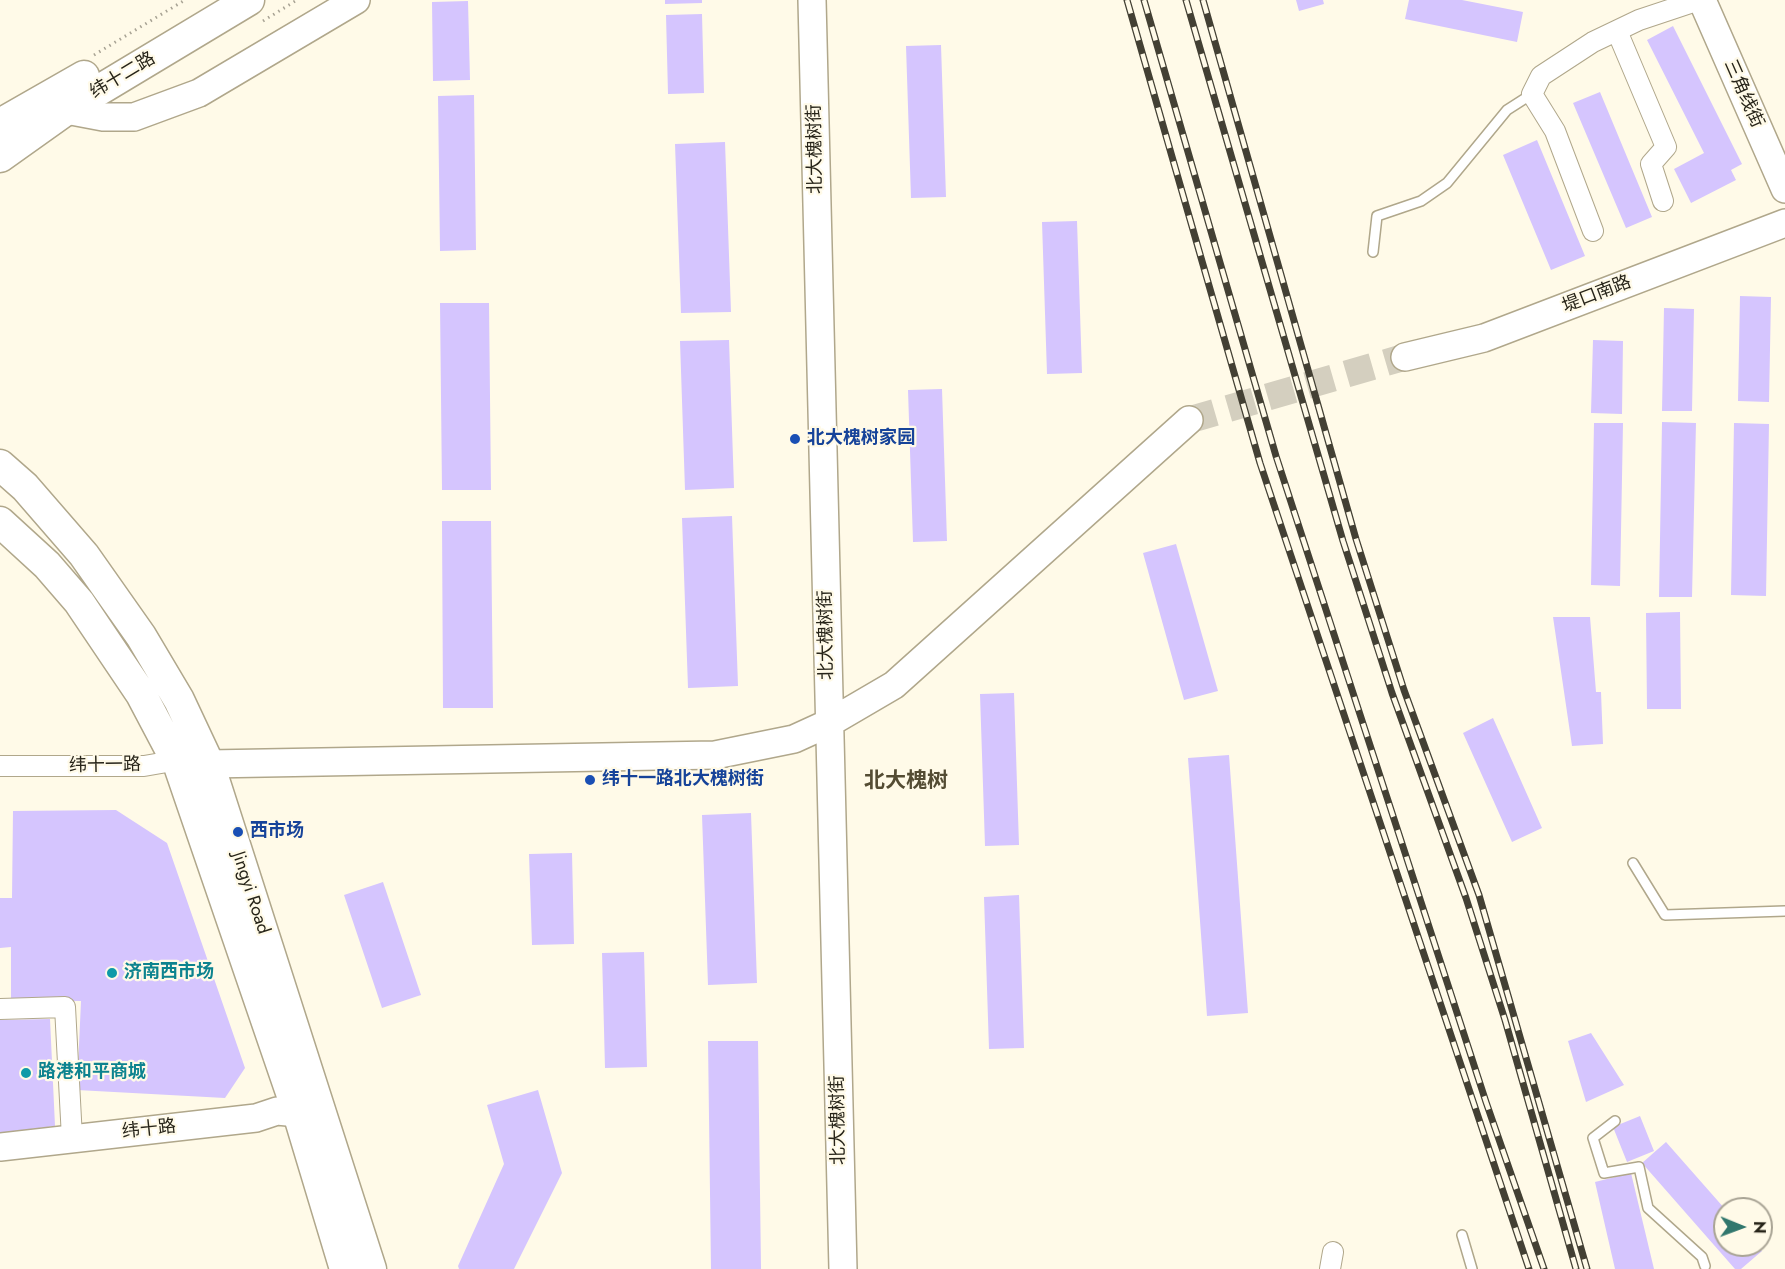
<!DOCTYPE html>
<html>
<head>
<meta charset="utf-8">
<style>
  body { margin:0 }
  #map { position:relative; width:1785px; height:1269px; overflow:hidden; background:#fffae8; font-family:Jost,sans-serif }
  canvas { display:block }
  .north { position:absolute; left:1713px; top:1197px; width:60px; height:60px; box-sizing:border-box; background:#fffae8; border:2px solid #a9a495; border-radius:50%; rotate:91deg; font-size:16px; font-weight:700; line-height:24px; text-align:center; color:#272419 }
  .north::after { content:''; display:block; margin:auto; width:21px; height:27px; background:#31776d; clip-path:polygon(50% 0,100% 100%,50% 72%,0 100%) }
</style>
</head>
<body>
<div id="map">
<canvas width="1785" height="1269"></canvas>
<div class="north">N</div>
</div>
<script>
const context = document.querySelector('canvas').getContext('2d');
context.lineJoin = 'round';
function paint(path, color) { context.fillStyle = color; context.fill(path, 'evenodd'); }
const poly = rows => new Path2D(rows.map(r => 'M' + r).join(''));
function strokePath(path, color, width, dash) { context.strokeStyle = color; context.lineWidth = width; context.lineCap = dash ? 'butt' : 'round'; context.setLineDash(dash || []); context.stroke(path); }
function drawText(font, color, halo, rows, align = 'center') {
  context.font = font + ' Jost,"Noto Sans SC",sans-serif'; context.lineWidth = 4.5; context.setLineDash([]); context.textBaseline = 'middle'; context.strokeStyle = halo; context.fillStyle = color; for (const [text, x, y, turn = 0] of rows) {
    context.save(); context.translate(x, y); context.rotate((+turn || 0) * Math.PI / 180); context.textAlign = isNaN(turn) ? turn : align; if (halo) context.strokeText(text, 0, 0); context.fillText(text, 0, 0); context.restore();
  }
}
paint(poly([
  [665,0,702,0,702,3,665,4],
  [1296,0,1323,0,1324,4,1299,11],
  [1409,0,1462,0,1523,12,1517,42,1405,19],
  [468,1,470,80,433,81,432,2],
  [702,14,704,93,668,94,666,15],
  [1673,26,1742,164,1731,170,1736,180,1691,203,1674,169,1704,153,1647,40],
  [941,45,946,197,911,198,906,46],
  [1600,92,1652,217,1626,228,1573,103],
  [474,95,476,250,440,251,438,96],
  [1537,140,1585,256,1551,270,1503,155],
  [725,142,731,312,681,313,675,144],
  [1077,221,1082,373,1047,374,1042,222],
  [1740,296,1771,297,1769,402,1738,401],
  [440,303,489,303,491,490,442,490],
  [1664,308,1694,309,1692,411,1662,411],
  [729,340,734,488,685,490,680,341],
  [1593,340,1623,341,1622,414,1591,413],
  [942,389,947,541,913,542,908,390],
  [1662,422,1696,423,1692,597,1659,597],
  [1594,423,1623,423,1620,586,1591,585],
  [1734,423,1769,424,1766,596,1731,595],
  [732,516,738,686,688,688,682,518],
  [442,521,491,521,493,708,443,708],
  [1176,544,1218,691,1184,700,1143,553],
  [1680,612,1681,709,1647,709,1646,613],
  [1553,617,1590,617,1596,692,1601,692,1603,744,1572,746],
  [1014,693,1019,845,985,846,980,694],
  [1493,718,1542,828,1512,842,1463,733],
  [1229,755,1248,1013,1207,1016,1188,758],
  [116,810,167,843,245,1068,225,1098,77,1090,81,1001,11,1000,11,947,0,948,0,898,12,898,13,811],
  [751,813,757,983,708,985,702,815],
  [572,853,574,944,532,945,529,854],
  [383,882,421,995,382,1008,344,895],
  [1019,895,1024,1048,989,1049,984,897],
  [644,952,647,1067,605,1068,602,953],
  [50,1019,55,1126,0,1133,0,1020],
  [1591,1033,1624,1085,1586,1102,1568,1041],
  [708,1041,758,1041,761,1269,711,1269],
  [538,1090,562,1173,514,1269,459,1269,458,1266,504,1164,487,1105],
  [1640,1116,1654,1151,1627,1162,1613,1127],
  [1666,1142,1725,1209,1725,1245,1757,1245,1762,1251,1741,1269,1735,1269,1642,1163],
  [1631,1173,1654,1269,1615,1269,1595,1182]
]), '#d5c5fe');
strokePath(poly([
  [1189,420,1405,357]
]), '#d4cfbf', 27, [27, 14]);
const lane = poly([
  [1373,252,1377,216,1421,201,1447,183,1507,110,1532,94],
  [1633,863,1665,915,1785,911],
  [1615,1121,1593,1138,1604,1173,1639,1167,1648,1208,1702,1257,1705,1266],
  [1462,1235,1472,1269]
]);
const street = poly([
  [1617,31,1666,147,1651,164,1663,201],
  [1593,231,1555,131,1532,94,1541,76,1593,42,1639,20,1699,0],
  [0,766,144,766,167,762,179,766,185,766],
  [0,1009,65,1007,72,1138],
  [1330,1269,1333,1252]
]);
const secondary = poly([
  [812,0,843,1269],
  [1702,0,1785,189],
  [66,110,103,117,134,117,199,93,356,0],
  [1405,357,1484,338,1785,223],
  [209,764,715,755,794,739,829,723,894,685,1189,420],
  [0,1147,256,1118,277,1111,298,1113]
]);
const primary = poly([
  [0,124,84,76],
  [0,157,66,110,249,0],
  [0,465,25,487,84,555,141,636,179,700,209,764,371,1269],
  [0,522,47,565,79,602,141,694,179,766,298,1113,345,1269]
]);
strokePath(lane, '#b0a78b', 12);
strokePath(street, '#b0a78b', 22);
strokePath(secondary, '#b0a78b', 30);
strokePath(primary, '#b0a78b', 33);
strokePath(poly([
  [263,21,297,0],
  [94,55,185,0]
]), '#a8a394', 3, [1.5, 4.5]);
strokePath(lane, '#fff', 9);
strokePath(street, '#fff', 20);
strokePath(secondary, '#fff', 27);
strokePath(primary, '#fff', 30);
const rail = poly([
  [1127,0,1260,463,1529,1269],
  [1144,0,1276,456,1486,1102,1544,1269],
  [1186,0,1343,541,1392,693,1466,898,1505,1020,1576,1269],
  [1203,0,1356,539,1404,690,1479,895,1587,1269]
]);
strokePath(rail, '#434034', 7);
strokePath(rail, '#fffae8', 4.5, [14]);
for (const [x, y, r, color] of [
  [795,439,6,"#1a4fb4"],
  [590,780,6,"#1a4fb4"],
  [238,832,6,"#1a4fb4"],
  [112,973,6,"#0f9aa8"],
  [26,1073,6,"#0f9aa8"]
]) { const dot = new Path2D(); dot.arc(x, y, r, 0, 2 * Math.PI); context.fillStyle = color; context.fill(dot); strokePath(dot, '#fffae8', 2); }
drawText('18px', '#272419', '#fffae8', [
  ["纬十二路",123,76,-31],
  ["三角线街",1743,94,66],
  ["北大槐树街",816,149,-91],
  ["堤口南路",1597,295,-21],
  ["北大槐树街",827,635,-91],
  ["纬十一路",105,766,-1],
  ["Jingyi Road",250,893,72],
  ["北大槐树街",839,1120,-91],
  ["纬十路",149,1130,-6]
]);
drawText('bold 18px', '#164399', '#fffae8', [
  ["北大槐树家园",807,439],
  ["纬十一路北大槐树街",602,780],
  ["西市场",250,832]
], 'left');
drawText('bold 18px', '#0d838f', '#fffae8', [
  ["济南西市场",124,973],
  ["路港和平商城",38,1073]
], 'left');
drawText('bold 21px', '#544c33', '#fffae8', [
  ["北大槐树",906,782]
]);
</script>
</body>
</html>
